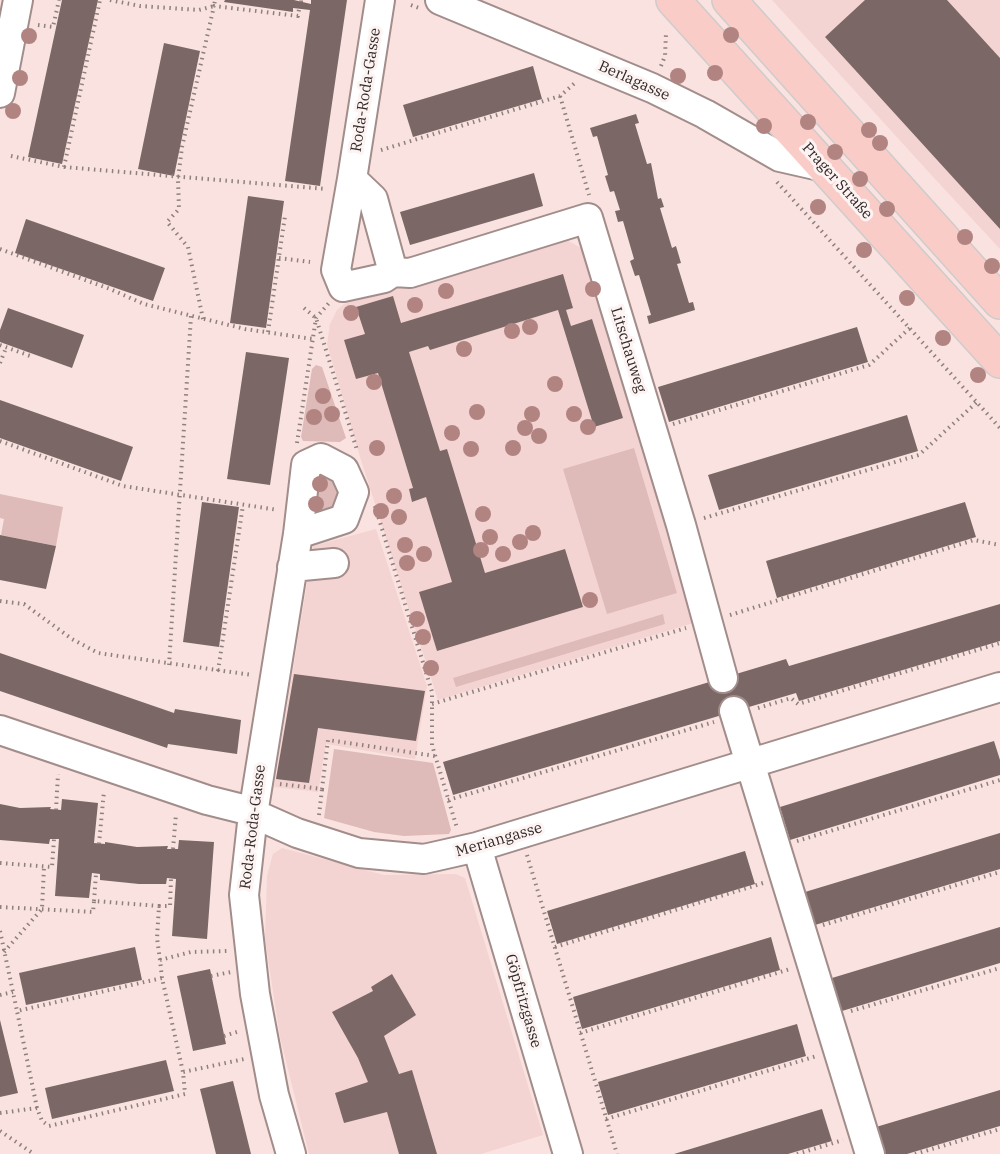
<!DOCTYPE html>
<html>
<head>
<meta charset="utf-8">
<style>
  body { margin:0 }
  canvas { display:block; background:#f9e2df }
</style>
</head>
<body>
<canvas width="1000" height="1154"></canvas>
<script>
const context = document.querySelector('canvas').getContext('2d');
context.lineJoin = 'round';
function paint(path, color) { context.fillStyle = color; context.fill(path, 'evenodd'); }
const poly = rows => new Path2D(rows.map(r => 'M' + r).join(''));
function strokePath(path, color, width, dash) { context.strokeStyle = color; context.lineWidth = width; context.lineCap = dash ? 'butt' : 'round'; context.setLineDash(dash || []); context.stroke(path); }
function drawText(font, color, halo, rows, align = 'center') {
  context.font = font + ' "IBM Plex Serif",serif'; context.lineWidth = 6; context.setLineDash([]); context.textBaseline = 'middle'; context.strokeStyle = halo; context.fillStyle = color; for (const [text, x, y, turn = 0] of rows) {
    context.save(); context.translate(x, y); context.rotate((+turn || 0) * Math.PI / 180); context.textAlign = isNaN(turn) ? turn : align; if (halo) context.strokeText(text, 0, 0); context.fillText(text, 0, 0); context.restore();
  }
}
paint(poly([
  [772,0,1000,0,1000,249,935,179],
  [563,238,588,252,700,621,438,700,360,457,327,344,330,324,337,310,344,304],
  [376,529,427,686,415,759,326,744,318,792,274,787,313,546],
  [282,848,384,875,456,874,465,878,543,1135,481,1154,309,1154,280,1037,265,939,267,876,273,854]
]), '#f4d4d2');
paint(poly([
  [316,365,322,367,346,438,340,442,303,441,301,437,312,369],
  [634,448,677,593,607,614,563,469],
  [326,472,336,480,341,491,334,512,313,518,317,476],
  [0,494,63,507,56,546,1,535,4,519,0,518],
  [663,614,665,624,456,687,453,678],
  [334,749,433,763,451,830,449,834,404,836,374,832,324,818]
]), '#debbb8');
paint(poly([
  [62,0,98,0,62,164,28,157],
  [225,0,294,0,311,4,311,0,347,0,320,186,285,181,310,10,293,8,293,12,224,2],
  [865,0,947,0,1000,58,1000,229,825,37],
  [164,43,200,51,174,176,138,169],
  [533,66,542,99,413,137,403,105],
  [636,114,639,123,635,124,647,164,651,163,658,199,661,198,664,207,660,208,672,248,676,246,681,263,677,264,689,303,693,302,695,310,649,324,647,316,651,315,639,275,635,276,630,261,634,259,623,221,618,222,615,211,620,210,614,191,610,192,605,176,608,175,597,136,593,137,590,128],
  [534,173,543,206,410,245,400,212],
  [248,196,284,201,266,328,230,323],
  [26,219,165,268,153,301,15,253],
  [563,274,573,308,566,310,571,326,592,319,623,418,594,427,558,310,430,350,428,346,409,352,440,451,447,449,485,573,565,549,583,607,437,651,419,592,452,582,426,497,412,502,409,489,413,488,378,373,356,379,344,340,365,334,356,307,393,296,401,323],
  [8,308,84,335,72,368,0,342,0,330],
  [857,327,868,362,669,422,658,387],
  [246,352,289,358,270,485,227,479],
  [0,400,133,447,121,481,0,438],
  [907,415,918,451,719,510,708,475],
  [202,502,239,507,219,647,183,642],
  [965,502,976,537,777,598,766,561],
  [0,535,56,546,46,589,0,580],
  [1000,604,1000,641,799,701,796,693,453,795,443,762,786,659,789,666],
  [0,653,174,713,175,709,241,720,237,754,168,744,167,748,0,691],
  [294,674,425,691,416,741,318,728,309,783,276,779],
  [994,741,1000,760,1000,775,790,840,780,807],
  [62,799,98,803,94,843,105,844,105,842,137,847,168,846,167,849,178,849,179,840,214,842,207,939,172,936,176,879,167,878,166,884,139,884,100,880,100,874,92,873,89,898,55,896,59,839,50,839,49,844,0,840,0,804,20,808,51,807,50,809,61,810],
  [1000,833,1000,869,815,925,805,892],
  [745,851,755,884,557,944,547,911],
  [1000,927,1000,963,842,1011,832,978],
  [771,937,780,970,582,1029,573,997],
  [135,947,142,980,26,1005,19,973],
  [210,969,226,1044,193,1051,177,976],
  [392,974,416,1015,384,1036,399,1074,412,1070,437,1154,399,1154,387,1112,344,1123,335,1093,368,1082,358,1058,332,1012,373,991,371,987],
  [0,1020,18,1093,0,1097],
  [797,1024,806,1056,608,1115,598,1082],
  [166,1060,174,1091,52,1119,45,1088],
  [233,1081,251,1154,216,1154,200,1089],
  [1000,1090,1000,1126,907,1154,884,1154,876,1127],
  [822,1109,832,1141,788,1154,674,1154]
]), '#7b6866');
const minor = poly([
  [440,0,652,88,705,114,780,157,824,167],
  [0,93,18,0],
  [352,179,373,199,393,272,384,278,343,287,336,270,352,179],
  [352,179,380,0],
  [393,272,410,273,588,218,681,525,723,678],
  [292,567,334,563],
  [734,711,870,1154],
  [0,730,207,800,243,809,297,833,359,853,424,859,477,847,1000,687],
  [477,847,568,1154],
  [291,1154,274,1095,255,994,244,895,253,814,298,534,306,465,321,458,344,470,354,492,344,519,298,534]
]);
const major = poly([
  [673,0,1000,361],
  [729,0,1000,302]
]);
strokePath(minor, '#a28d8b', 32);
strokePath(major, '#cecccb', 36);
strokePath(poly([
  [110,0,140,6,199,10,214,6,215,0],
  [301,2,301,0],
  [411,5,419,8],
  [38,25,53,27,59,0],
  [661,66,665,56,666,33],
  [560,96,589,195],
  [381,150,560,96,576,82],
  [11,156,64,167,100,0],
  [64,167,326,189],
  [777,182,1000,428],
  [0,249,110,289,144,304,245,329,313,339],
  [279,258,310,262],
  [304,308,316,318,357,450],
  [203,319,188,247,167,222,179,209,178,179,182,147,214,6,298,16,299,9],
  [268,332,285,216],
  [0,345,33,357],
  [0,363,6,348],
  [673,424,869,365,910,328],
  [0,441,123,486,278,510],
  [297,443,316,318,329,303],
  [375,506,432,692,432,745,457,828],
  [704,518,919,455,977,402],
  [0,601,24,604,72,639,98,653,252,675],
  [730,615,974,540,1000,545],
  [169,665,191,316],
  [218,671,243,505],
  [432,704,686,628],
  [758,708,791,698,798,704,1000,643],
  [280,784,322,789,328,740,435,756],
  [448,800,714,722],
  [56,810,58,774],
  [319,815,322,789],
  [797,841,1000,780],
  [99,844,104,791],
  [173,849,176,814],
  [527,855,617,1154],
  [0,863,52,867,54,839],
  [94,901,96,874],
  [159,906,170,906,171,879],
  [0,907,93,912,94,901,159,906,157,938,160,960],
  [823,925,1000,872],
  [0,931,17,1011],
  [555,947,763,883],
  [4,952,42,909,44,867],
  [211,976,231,972],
  [162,978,160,960,191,952,228,951],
  [0,995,13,992],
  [851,1011,1000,968],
  [580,1033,790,969],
  [224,1036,240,1031],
  [37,1108,17,1011,162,978,183,1072],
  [0,1113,37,1108,42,1121,49,1126,185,1094,183,1072,244,1059],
  [606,1119,817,1056],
  [0,1131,34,1154],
  [797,1154,843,1140],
  [915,1154,1000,1129]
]), '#8f807e', 4, [1.5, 4.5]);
strokePath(minor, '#fff', 28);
strokePath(major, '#faccc8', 33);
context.fillStyle = '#b18481';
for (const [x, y] of [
  [731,35],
  [29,36],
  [715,73],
  [678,76],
  [20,78],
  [13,111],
  [808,122],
  [764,126],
  [869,130],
  [880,143],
  [835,152],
  [860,179],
  [818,207],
  [887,209],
  [965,237],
  [864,250],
  [992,266],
  [593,289],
  [446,291],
  [907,298],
  [415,305],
  [351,313],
  [530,327],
  [512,331],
  [943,338],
  [464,349],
  [978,375],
  [374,382],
  [555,384],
  [323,396],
  [477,412],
  [332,414],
  [532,414],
  [574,414],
  [314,417],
  [588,427],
  [525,428],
  [452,433],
  [539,436],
  [377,448],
  [513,448],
  [471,449],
  [320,484],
  [394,496],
  [316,504],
  [381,511],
  [483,514],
  [399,517],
  [533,533],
  [490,537],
  [520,542],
  [405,545],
  [481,550],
  [424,554],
  [503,554],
  [407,563],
  [590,600],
  [417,619],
  [423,637],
  [431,668]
]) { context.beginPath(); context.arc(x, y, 8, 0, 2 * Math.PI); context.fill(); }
drawText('15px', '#312928', '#fcf3f2', [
  ["Berlagasse",634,81,24],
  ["Roda-Roda-Gasse",366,90,-81],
  ["Prager Straße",837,181,48],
  ["Litschauweg",628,350,73],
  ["Roda-Roda-Gasse",253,827,-83],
  ["Meriangasse",499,840,-16],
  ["Göpfritzgasse",523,1001,74]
]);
</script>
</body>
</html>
